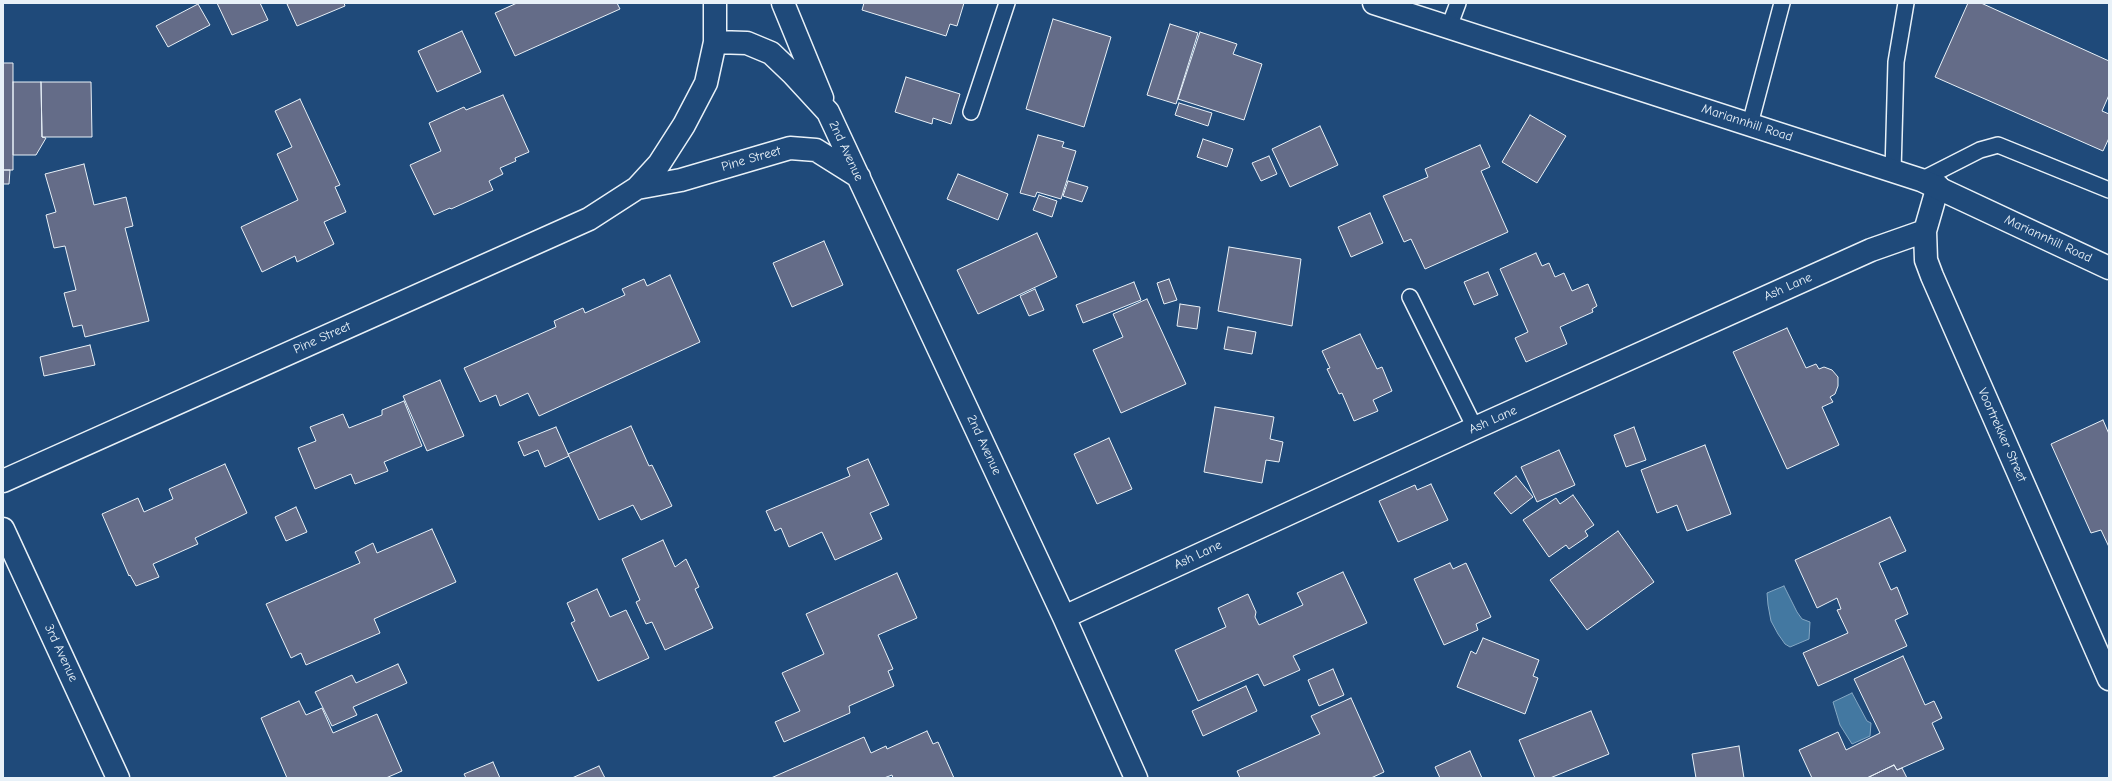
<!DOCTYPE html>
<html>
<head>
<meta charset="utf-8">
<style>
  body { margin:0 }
  #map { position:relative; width:2112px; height:781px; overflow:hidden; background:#1f4a7a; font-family:"Comic Neue",sans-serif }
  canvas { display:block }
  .frame { position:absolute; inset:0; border:4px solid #e8f1f8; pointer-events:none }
</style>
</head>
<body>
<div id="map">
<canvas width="2112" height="781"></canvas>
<div class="frame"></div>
</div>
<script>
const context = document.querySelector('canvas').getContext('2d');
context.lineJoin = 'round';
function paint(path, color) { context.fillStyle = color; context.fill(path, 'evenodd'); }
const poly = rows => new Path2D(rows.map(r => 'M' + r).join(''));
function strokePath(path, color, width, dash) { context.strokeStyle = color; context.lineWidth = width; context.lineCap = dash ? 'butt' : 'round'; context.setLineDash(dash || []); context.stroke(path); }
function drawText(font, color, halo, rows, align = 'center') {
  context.font = font + ' "Comic Neue",sans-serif'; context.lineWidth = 3; context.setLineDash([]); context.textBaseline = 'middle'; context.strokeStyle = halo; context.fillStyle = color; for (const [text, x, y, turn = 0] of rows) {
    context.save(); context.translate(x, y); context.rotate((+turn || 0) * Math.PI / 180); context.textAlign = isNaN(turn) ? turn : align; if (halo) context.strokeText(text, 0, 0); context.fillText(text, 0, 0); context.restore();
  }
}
const water = poly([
  [1784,586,1797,612,1802,619,1810,622,1809,639,1790,647,1785,644,1778,634,1771,621,1768,605,1767,593,1784,586],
  [1852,693,1867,721,1871,723,1870,736,1852,744,1840,725,1833,702,1852,693]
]);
paint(water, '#4378a1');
strokePath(water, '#85a8c4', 1);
const building = poly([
  [217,3,260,3,268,20,232,35,217,3],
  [291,3,344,3,345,6,297,26,287,4,291,3],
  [517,3,617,3,620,9,515,56,495,13,517,3],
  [864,3,964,3,957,26,950,24,946,36,862,10,864,3],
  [1968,3,1981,3,2109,61,2109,95,2102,111,2109,114,2109,138,2103,151,1935,77,1968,3],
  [198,4,210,25,168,47,156,26,198,4],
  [1053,19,1111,37,1084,127,1026,109,1053,19],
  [1170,24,1198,33,1176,104,1147,95,1170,24],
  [462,31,481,72,437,92,418,51,462,31],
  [1200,32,1237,44,1233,54,1262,64,1244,120,1178,99,1200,32],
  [3,63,13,63,13,170,3,170,3,63],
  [906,77,960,94,951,124,933,118,932,124,895,112,906,77],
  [13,82,41,82,42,137,46,138,36,155,13,155,13,82],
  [41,82,91,82,92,137,42,137,41,82],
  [503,95,529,152,515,158,516,161,500,168,503,174,489,181,493,190,451,209,450,208,434,215,410,165,441,151,429,123,464,107,466,110,503,95],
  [300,99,340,185,335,187,346,212,324,222,334,244,297,262,295,256,262,272,241,227,298,200,277,154,292,147,275,111,300,99],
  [1179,103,1212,113,1208,126,1175,115,1179,103],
  [1530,115,1566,136,1537,183,1502,162,1530,115],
  [1320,126,1338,165,1290,187,1272,149,1320,126],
  [1038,135,1064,142,1062,147,1076,151,1061,199,1037,192,1035,197,1020,193,1038,135],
  [1203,139,1233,149,1227,167,1197,157,1203,139],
  [1480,145,1490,167,1481,171,1508,232,1425,269,1411,239,1404,242,1383,196,1428,177,1425,169,1480,145],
  [1269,156,1277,174,1261,181,1252,163,1269,156],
  [84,164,94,205,126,197,133,226,125,228,149,321,85,337,82,325,73,327,64,293,76,290,65,246,54,248,46,215,56,212,45,174,84,164],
  [3,170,10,170,9,184,3,184,3,170],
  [958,174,1008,194,998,220,947,199,958,174],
  [1068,181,1088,187,1082,202,1063,196,1068,181],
  [1039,195,1057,201,1052,217,1033,210,1039,195],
  [1370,213,1383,243,1351,257,1338,227,1370,213],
  [1037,233,1057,277,978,314,957,270,1037,233],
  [824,241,843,285,792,307,773,263,824,241],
  [1229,247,1301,259,1292,326,1218,311,1229,247],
  [1536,253,1542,266,1549,263,1555,277,1564,273,1572,291,1588,284,1597,306,1592,309,1593,312,1560,327,1567,344,1526,362,1515,338,1528,332,1500,269,1536,253],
  [1488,272,1498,295,1474,305,1464,282,1488,272],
  [670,275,700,342,539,416,528,393,500,406,496,395,480,402,464,368,556,327,554,321,583,308,585,313,625,295,622,289,644,279,647,286,670,275],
  [1169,279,1177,300,1164,304,1157,283,1169,279],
  [1134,282,1141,300,1083,323,1076,305,1134,282],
  [1035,289,1044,310,1029,316,1020,296,1035,289],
  [1147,299,1186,384,1121,413,1093,350,1123,337,1113,314,1147,299],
  [1180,304,1200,307,1197,329,1177,326,1180,304],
  [1228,327,1256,332,1252,354,1224,349,1228,327],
  [1787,328,1806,368,1816,364,1819,369,1824,367,1832,370,1838,377,1838,386,1835,394,1830,397,1833,402,1822,407,1839,445,1787,469,1733,352,1787,328],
  [1360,334,1377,369,1382,367,1392,391,1373,400,1378,411,1354,421,1342,393,1339,394,1327,369,1330,368,1322,351,1360,334],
  [90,345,95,365,44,376,40,357,90,345],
  [440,380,464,436,427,451,403,396,440,380],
  [404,401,422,446,384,462,388,471,355,484,351,474,315,489,298,448,316,441,310,427,343,414,349,428,382,415,382,410,404,401],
  [1215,407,1274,417,1270,439,1283,442,1279,462,1266,460,1262,483,1204,472,1215,407],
  [2103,420,2109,434,2109,547,2101,530,2091,533,2051,444,2103,420],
  [631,426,649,466,652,465,672,506,641,520,633,505,599,520,568,454,631,426],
  [556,427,569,456,545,467,538,450,524,456,518,442,556,427],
  [1634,427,1646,460,1626,467,1614,435,1634,427],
  [1109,438,1132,489,1097,504,1074,454,1109,438],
  [1705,445,1731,514,1687,531,1677,505,1657,513,1641,470,1705,445],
  [1559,450,1575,485,1537,502,1521,467,1559,450],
  [868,459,889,505,870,513,882,539,835,560,822,532,789,547,781,528,775,531,766,511,850,476,847,468,868,459],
  [225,464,247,513,195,538,198,544,153,564,159,577,136,586,130,575,129,576,102,514,138,498,144,512,173,499,169,489,225,464],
  [1516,476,1533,497,1511,514,1494,493,1516,476],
  [1431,484,1448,520,1398,542,1379,501,1415,485,1417,490,1431,484],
  [1573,495,1594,525,1585,531,1588,536,1569,549,1566,545,1549,557,1523,520,1556,498,1560,504,1573,495],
  [296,507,307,532,286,541,275,517,296,507],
  [1890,517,1906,551,1879,563,1891,590,1897,587,1908,614,1895,620,1907,646,1818,686,1803,653,1848,633,1837,610,1841,609,1837,598,1817,608,1795,560,1890,517],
  [432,529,456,582,374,619,380,633,306,665,301,653,291,658,266,604,360,563,355,552,373,543,377,553,432,529],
  [1618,531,1654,582,1587,630,1550,580,1618,531],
  [663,540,675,567,686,559,699,587,695,589,713,628,665,650,652,622,646,624,636,602,640,600,622,559,663,540],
  [1450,563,1453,569,1466,563,1491,617,1476,624,1478,630,1444,645,1414,579,1450,563],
  [1343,572,1367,623,1293,656,1300,670,1264,686,1258,674,1198,701,1175,650,1226,627,1218,608,1248,594,1256,612,1255,617,1259,625,1303,605,1297,593,1343,572],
  [897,573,917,618,878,635,893,669,888,671,894,686,849,706,850,713,784,742,775,722,800,711,782,673,824,654,806,614,897,573],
  [597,589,610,617,626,610,649,658,598,681,571,623,575,621,567,603,597,589],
  [1483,638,1539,660,1533,676,1538,678,1525,714,1457,687,1471,651,1476,654,1483,638],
  [1903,656,1925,705,1934,701,1942,718,1932,723,1944,749,1897,770,1894,765,1867,778,1812,778,1799,750,1838,732,1846,750,1880,733,1854,679,1903,656],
  [398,664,407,683,353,707,357,715,332,726,315,692,352,675,356,683,398,664],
  [1333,669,1344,695,1319,706,1308,680,1333,669],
  [1246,686,1257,711,1203,736,1192,711,1246,686],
  [1351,698,1384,772,1371,778,1240,778,1237,771,1320,734,1311,716,1351,698],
  [299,701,306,715,322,708,333,733,377,714,402,771,386,778,287,778,261,718,299,701],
  [1591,711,1609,754,1550,778,1535,778,1519,740,1591,711],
  [927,731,933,744,938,742,954,778,893,778,892,775,884,778,771,778,864,737,871,753,886,746,887,749,927,731],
  [1739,746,1744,778,1696,778,1692,754,1739,746],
  [1470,751,1482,778,1440,778,1435,767,1470,751],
  [493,762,500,778,466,778,464,774,493,762],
  [1894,765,1897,770,1902,768,1907,778,1867,778,1894,765],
  [599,766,605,778,572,778,599,766]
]);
paint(building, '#646c88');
strokePath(building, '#e8f1f8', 1);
const lane = poly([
  [1449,27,1458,3],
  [971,112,1007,3],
  [1750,124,1782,3],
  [1893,171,1896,62,1906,3],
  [1921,180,1980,150,1998,145,2109,190],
  [1410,297,1475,428]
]);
const street = poly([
  [715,3,715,42,747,43,771,53,793,74,828,112,1064,617,1136,778],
  [783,3,822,98],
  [1938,186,1925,231,1926,260,1932,276,2109,679],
  [637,188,681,180,790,148,816,150,859,177],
  [3,481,589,219,637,188,659,164,684,125,706,83,715,42],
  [3,529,118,778],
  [1064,617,1475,428,1871,250,1925,231]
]);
const secondary = poly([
  [1374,3,1921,180,2109,268]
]);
strokePath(lane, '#e8f1f8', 18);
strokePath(street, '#e8f1f8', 25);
strokePath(secondary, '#e8f1f8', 25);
strokePath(lane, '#1f4a7a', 15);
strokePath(street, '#1f4a7a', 22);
strokePath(secondary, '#1f4a7a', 22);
drawText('13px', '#e8f1f8', '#1f4a7a', [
  ["Mariannhill Road",1747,123,18],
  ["2nd Avenue",846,151,65],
  ["Pine Street",751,159,-16],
  ["Mariannhill Road",2048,239,25],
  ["Ash Lane",1788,287,-24],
  ["Pine Street",322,338,-24],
  ["Ash Lane",1493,420,-24],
  ["Voortrekker Street",2002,435,66],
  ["2nd Avenue",984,445,65],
  ["Ash Lane",1198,555,-25],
  ["3rd Avenue",61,653,65]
]);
</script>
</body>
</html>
